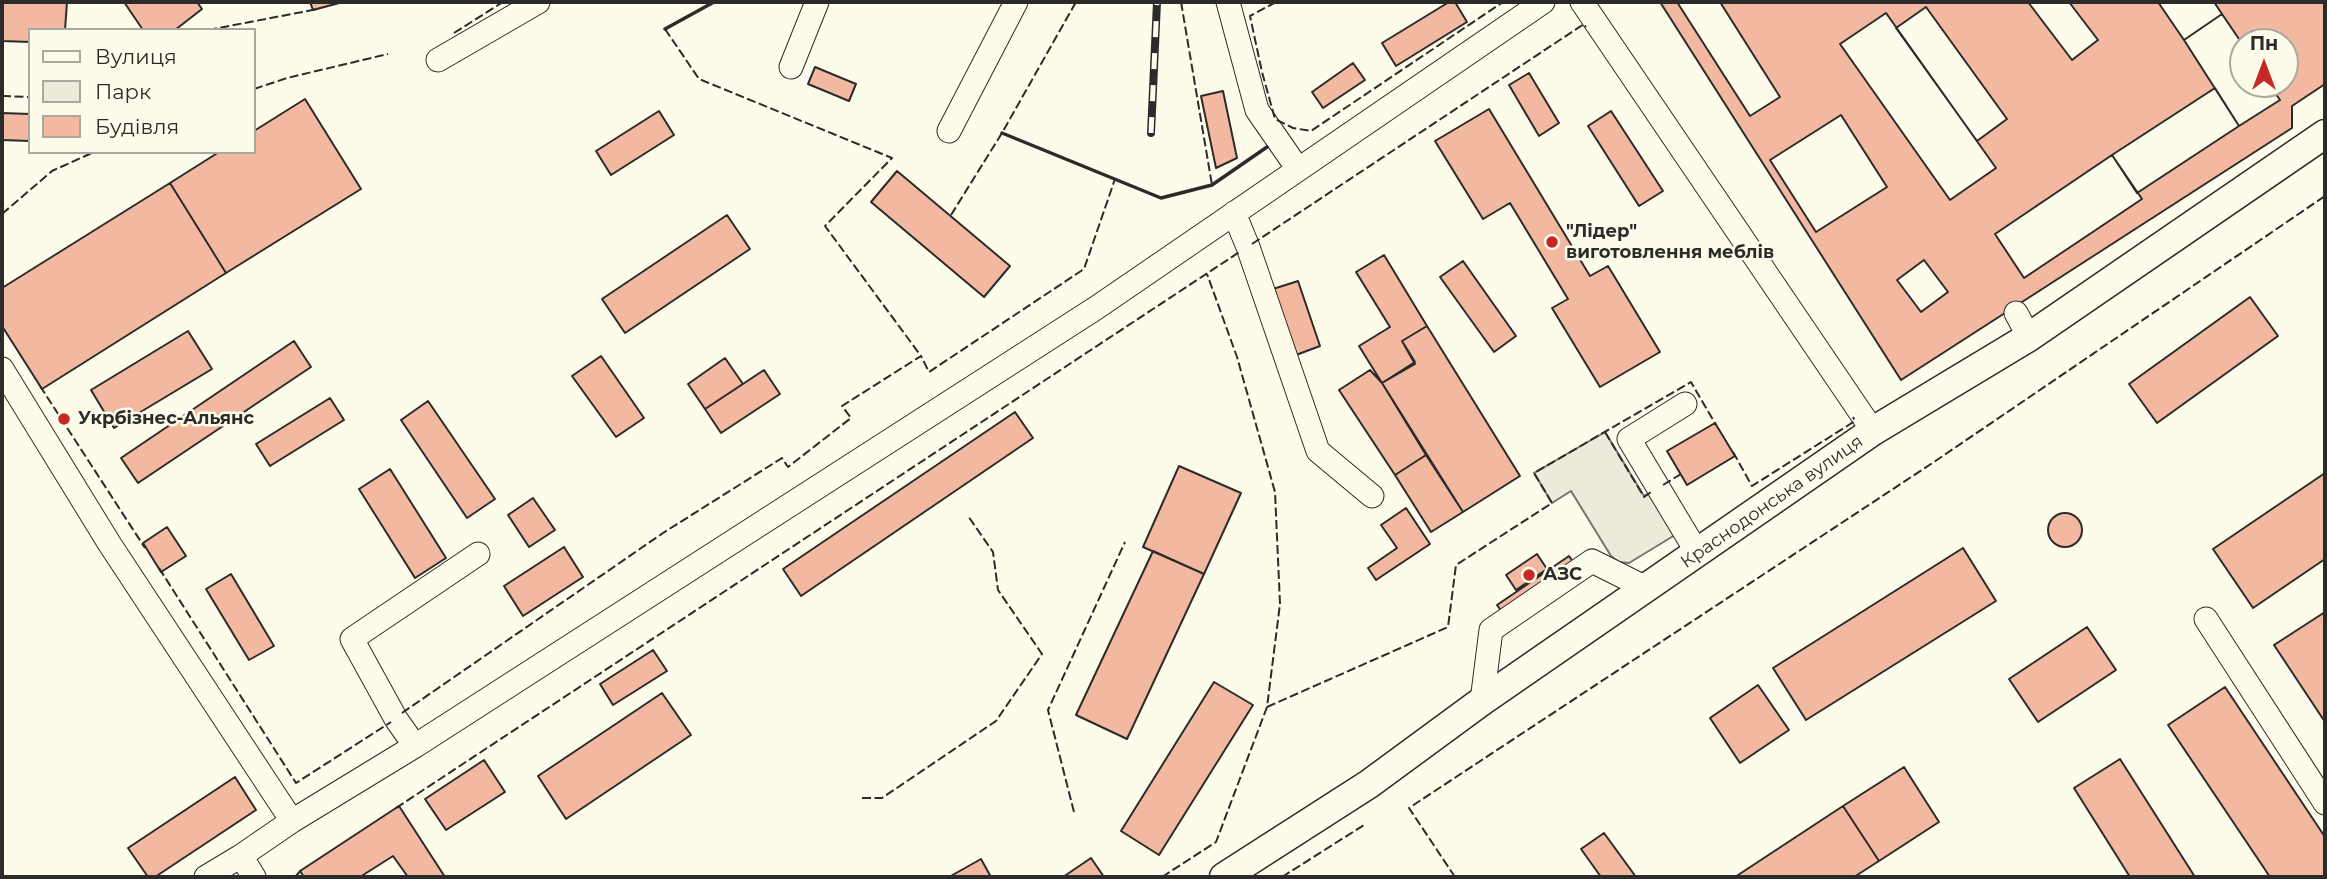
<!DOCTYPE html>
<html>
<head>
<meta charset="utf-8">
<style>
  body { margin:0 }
  #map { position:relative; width:2327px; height:879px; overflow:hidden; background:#fdfbea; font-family:Montserrat,sans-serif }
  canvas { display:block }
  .frame { position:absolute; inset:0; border:4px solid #2b2b2b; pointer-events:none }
  .legend { position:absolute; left:28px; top:28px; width:228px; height:126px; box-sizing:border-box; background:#fdfbea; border:2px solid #a9a89e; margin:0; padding:9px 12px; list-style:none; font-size:21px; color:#2b2b2b }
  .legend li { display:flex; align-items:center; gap:14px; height:35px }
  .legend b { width:35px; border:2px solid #a9a89e }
  .north { position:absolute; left:2229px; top:28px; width:70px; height:70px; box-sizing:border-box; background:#fdfbea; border:2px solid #a9a89e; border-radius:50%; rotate:0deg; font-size:19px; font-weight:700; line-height:28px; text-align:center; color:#2b2b2b }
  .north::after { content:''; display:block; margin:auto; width:24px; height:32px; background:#c62828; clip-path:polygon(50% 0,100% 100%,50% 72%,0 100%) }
</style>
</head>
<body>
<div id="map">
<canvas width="2327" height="879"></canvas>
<div class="frame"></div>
<ul class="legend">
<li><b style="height:9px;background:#fdfbea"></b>Вулиця</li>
<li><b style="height:19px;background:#ecebdb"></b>Парк</li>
<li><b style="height:19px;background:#f2b8a0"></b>Будівля</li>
</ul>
<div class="north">Пн</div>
</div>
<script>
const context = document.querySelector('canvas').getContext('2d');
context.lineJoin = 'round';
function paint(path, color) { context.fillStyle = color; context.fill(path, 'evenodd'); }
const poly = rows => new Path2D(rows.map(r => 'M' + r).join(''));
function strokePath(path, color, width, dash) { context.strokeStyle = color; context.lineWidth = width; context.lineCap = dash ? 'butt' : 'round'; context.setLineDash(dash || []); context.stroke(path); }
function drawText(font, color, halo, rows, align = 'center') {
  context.font = font + ' Montserrat,sans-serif'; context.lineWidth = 5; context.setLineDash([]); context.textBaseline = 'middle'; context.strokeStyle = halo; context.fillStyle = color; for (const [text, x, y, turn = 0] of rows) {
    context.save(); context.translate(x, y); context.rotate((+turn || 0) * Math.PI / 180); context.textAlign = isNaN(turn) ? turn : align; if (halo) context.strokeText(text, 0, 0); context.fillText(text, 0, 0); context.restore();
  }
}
const green = poly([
  [1605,432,1644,496,1650,493,1675,535,1629,563,1619,562,1611,556,1571,491,1552,503,1534,473,1605,432]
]);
paint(green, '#ecebdb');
strokePath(green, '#74746e', 2);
const building = poly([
  [2,2,67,2,65,30,30,30,30,42,2,41,2,2],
  [124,2,197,2,202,9,175,30,143,30,124,2],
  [310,2,343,2,313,10,310,2],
  [1449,2,1455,2,1467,22,1396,66,1382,43,1449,2],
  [1660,2,2325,2,2325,84,2292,106,2292,128,1901,380,1660,2],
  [2243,42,2285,42,2285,84,2243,84,2243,42],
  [1677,2,1720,2,1780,97,1750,116,1677,2],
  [2028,2,2069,2,2098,40,2072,60,2028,2],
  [2158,2,2214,2,2222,14,2184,40,2158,2],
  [1926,7,2007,119,1977,141,1896,28,1926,7],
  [1886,13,1996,168,1950,200,1840,44,1886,13],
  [2222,14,2243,45,2243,84,2269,84,2280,100,2239,126,2184,40,2222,14],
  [1353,63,1365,80,1323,108,1312,92,1353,63],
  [815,67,856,84,849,101,808,84,815,67],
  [1529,73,1559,123,1539,136,1509,85,1529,73],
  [2215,88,2239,126,2137,193,2112,155,2215,88],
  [1223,91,1237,158,1216,168,1201,96,1223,91],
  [305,99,361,189,226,273,170,183,219,152,254,152,254,131,305,99],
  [1489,109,1590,276,1608,266,1660,352,1600,387,1552,308,1568,299,1510,203,1483,219,1435,141,1489,109],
  [659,111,674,135,611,175,596,151,659,111],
  [1611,111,1663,191,1639,206,1588,126,1611,111],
  [2,113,30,114,30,141,2,140,2,113],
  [1841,115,1887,187,1816,232,1770,160,1841,115],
  [2112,155,2142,199,2024,278,1995,234,2112,155],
  [897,171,1010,266,984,297,871,202,897,171],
  [170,183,226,273,42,389,2,326,2,288,170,183],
  [727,215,750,249,625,333,602,299,727,215],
  [1384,255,1427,326,1402,341,1415,362,1382,383,1359,346,1390,327,1356,272,1384,255],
  [1924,260,1948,292,1921,312,1897,280,1924,260],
  [1463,261,1516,336,1494,352,1440,277,1463,261],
  [1298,281,1320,346,1296,355,1273,289,1298,281],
  [2250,297,2278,336,2157,423,2129,384,2250,297],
  [1427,326,1520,476,1463,512,1382,383,1415,364,1402,341,1427,326],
  [188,331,212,369,114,428,91,390,188,331],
  [294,341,311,367,138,483,121,458,294,341],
  [601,356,644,418,616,437,572,376,601,356],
  [725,358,743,384,705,409,688,384,725,358],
  [764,370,780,394,721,433,705,409,764,370],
  [1370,370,1382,383,1426,455,1395,475,1339,390,1370,370],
  [330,398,344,420,270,466,256,444,330,398],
  [428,401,495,499,467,518,401,420,428,401],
  [1015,412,1033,438,801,596,783,569,1015,412],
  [1715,423,1735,456,1687,485,1667,451,1715,423],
  [1426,455,1463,512,1431,532,1395,475,1426,455],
  [1179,466,1241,493,1204,574,1143,547,1179,466],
  [390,469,446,558,415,578,359,489,390,469],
  [2325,473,2325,559,2253,608,2213,549,2325,473],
  [533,498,555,530,529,547,508,515,533,498],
  [1406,508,1430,544,1376,580,1368,568,1397,548,1381,525,1406,508],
  '2048 530a17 17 0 1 1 34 0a17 17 0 1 1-34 0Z',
  [167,527,186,556,161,572,143,543,167,527],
  [564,547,583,577,523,616,504,586,564,547],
  [1963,548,1996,601,1806,720,1773,668,1963,548],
  [1153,551,1204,574,1127,739,1076,715,1153,551],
  [1537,554,1547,569,1516,590,1506,575,1537,554],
  [1569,556,1583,576,1511,625,1497,605,1569,556],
  [231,574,274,646,249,660,206,589,231,574],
  [2325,612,2325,722,2274,645,2325,612],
  [2087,627,2116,670,2038,722,2009,679,2087,627],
  [653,650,667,671,613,705,600,684,653,650],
  [1214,682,1253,705,1159,855,1121,831,1214,682],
  [1758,685,1789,730,1740,763,1710,718,1758,685],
  [2225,687,2325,837,2325,877,2270,877,2168,725,2225,687],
  [662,693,691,735,566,819,538,776,662,693],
  [2120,759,2195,877,2130,877,2074,788,2120,759],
  [484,760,505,792,446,830,425,799,484,760],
  [1904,767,1939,822,1879,861,1843,806,1904,767],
  [235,777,256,810,155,877,148,877,128,848,235,777],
  [399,806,445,877,408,877,393,856,360,877,304,877,300,871,399,806],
  [1843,806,1879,861,1854,877,1735,877,1843,806],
  [1604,833,1636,877,1601,877,1581,849,1604,833],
  [1091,858,1104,877,1063,877,1091,858],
  [981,859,991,877,949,877,981,859]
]);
paint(building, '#f2b8a0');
strokePath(building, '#2b2b2b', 2);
const minor = poly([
  [1228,2,1257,110,1298,169],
  [1582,2,1873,431],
  [438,60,538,2],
  [791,67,817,2],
  [949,131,1016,2],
  [1234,213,1248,247,1318,451,1372,496],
  [2016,313,2029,337],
  [2,369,109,543,292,821],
  [1685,404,1629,439,1698,554],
  [2206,619,2325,803],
  [1482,701,1491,630,1592,561,1646,588],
  [415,746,396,719,352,639,478,554],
  [206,877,241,856],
  [254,877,241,856,292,821,415,746,1096,308,1543,2]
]);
const major = poly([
  [1224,877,1369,784,1482,701,1873,431,2029,337,2325,134]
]);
strokePath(minor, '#2b2b2b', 25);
strokePath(major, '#2b2b2b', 31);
strokePath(minor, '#fdfbea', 23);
strokePath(major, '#fdfbea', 28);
const rail = poly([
  [1151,133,1157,2]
]);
strokePath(rail, '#2b2b2b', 8);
strokePath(rail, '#fdfbea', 5, [16]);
strokePath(poly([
  [1181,2,1212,185],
  [1276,2,1250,16,1262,72,1275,119,1293,128,1311,131,1503,2],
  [665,29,699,79,892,158,825,226,921,356],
  [208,30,318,9],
  [454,33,503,2],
  [254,89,287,78,388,54],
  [2,96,30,97],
  [2,214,52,171,94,152],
  [951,215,1002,133,1076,2],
  [1252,244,1584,24,1586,27],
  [40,386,145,548],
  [1605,432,1644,497,1651,492],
  [1733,452,1752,486,1855,421,1853,417],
  [1663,485,1681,474],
  [159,568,296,783,391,722],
  [1267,707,1448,627,1456,565,1552,503,1534,473,1691,382,1716,425],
  [402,713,663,533,782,458,788,467,851,418,842,406,921,356,929,372,1084,269,1115,179],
  [862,798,882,798,996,721,1042,654,998,590,993,552,968,516],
  [396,808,1241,251],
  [1074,812,1048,710,1125,542],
  [295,877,302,869],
  [1162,877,1216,842,1267,707,1280,604,1275,492,1237,357,1207,274],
  [1282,877,1364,825],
  [1455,877,1409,808,1934,462,2325,196]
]), '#2b2b2b', 2, [9, 3.5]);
strokePath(poly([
  [665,29,714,2],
  [1002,133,1161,198,1212,185,1267,147]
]), '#2b2b2b', 3.5);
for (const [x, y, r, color] of [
  [1552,242,7,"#c62828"],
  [64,419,7,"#c62828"],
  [1529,575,7,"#c62828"]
]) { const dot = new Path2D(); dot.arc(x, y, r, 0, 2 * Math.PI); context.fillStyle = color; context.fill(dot); strokePath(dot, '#fdfbea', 2.5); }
drawText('bold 18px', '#2b2b2b', '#fdfbea', [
  ["\"Лідер\"",1566,232],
  ["виготовлення меблів",1566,253],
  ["Укрбiзнес-Альянс",78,419],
  ["АЗС",1543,575]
], 'left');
drawText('18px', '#2b2b2b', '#fdfbea', [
  ["Краснодонська вулиця",1772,502,-35]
]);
</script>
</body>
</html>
